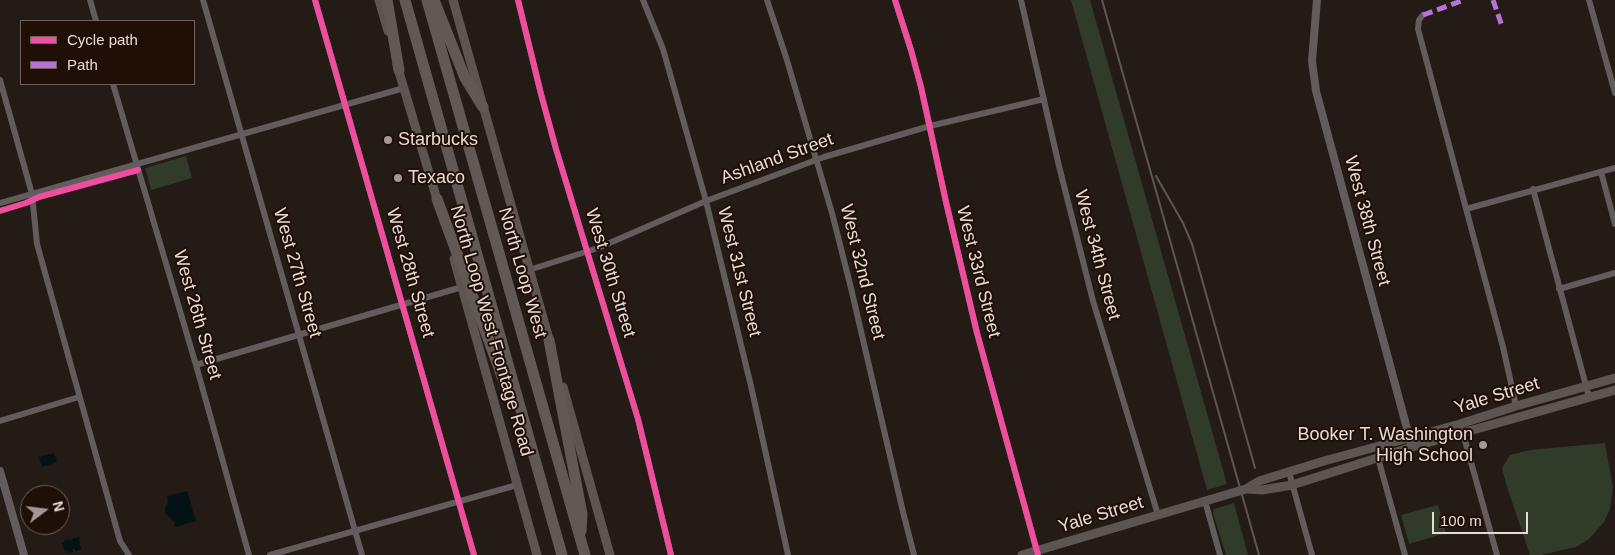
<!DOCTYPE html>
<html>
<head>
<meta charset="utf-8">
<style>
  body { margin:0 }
  #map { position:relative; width:1615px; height:555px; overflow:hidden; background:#241a16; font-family:Helvetica,sans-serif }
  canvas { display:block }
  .legend { position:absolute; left:20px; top:20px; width:175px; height:65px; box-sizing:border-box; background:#200f07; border:1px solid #70615a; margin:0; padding:6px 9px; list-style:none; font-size:15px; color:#e8dbd6 }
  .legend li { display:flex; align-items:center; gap:10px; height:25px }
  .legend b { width:25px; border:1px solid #70615a }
  .north { position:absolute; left:20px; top:485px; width:50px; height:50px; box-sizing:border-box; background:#200f07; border:1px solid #70615a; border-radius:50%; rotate:75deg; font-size:14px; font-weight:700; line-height:20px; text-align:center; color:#e8dbd6 }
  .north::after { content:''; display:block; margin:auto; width:18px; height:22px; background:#a39793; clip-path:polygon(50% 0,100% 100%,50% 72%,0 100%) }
  .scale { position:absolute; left:1432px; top:512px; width:96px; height:22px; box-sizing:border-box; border:2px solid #e8dbd6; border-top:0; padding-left:6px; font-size:15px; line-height:18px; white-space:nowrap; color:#e8dbd6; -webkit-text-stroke:4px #200f07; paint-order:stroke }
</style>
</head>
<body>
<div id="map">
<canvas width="1615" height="555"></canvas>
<ul class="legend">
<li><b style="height:6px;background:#ef4d9e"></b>Cycle path</li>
<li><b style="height:6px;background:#b673d3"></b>Path</li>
</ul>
<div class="north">N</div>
<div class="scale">100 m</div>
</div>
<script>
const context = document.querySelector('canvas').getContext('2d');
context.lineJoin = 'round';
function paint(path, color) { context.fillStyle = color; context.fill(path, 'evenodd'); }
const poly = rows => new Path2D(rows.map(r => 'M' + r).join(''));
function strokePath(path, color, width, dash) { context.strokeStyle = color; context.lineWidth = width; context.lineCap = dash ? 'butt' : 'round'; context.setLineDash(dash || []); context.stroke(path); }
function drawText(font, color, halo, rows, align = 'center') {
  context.font = font + ' Helvetica,sans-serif'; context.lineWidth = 4; context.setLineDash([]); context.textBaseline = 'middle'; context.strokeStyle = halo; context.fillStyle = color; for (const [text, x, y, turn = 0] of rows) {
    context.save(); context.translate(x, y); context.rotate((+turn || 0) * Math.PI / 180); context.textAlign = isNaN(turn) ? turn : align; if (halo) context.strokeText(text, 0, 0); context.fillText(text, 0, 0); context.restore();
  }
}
paint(poly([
  [1071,0,1090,0,1227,484,1207,490],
  [186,156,192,178,151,190,145,168],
  [1605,443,1613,487,1610,509,1604,522,1589,539,1576,547,1541,555,1530,555,1507,487,1502,468,1510,455,1530,450],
  [1234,503,1248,555,1226,555,1213,513,1214,509],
  [1438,505,1446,533,1409,544,1401,515]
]), '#303b29');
paint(poly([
  [54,453,57,462,42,467,39,457],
  [187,491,196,521,175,527,174,522,166,514,165,508,168,502,167,496],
  [79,537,80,546,82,549,75,551,75,549,72,549,73,552,68,553,67,551,65,552,62,543,65,543,64,541,69,539,70,541,72,541,72,539]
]), '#031214');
strokePath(poly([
  [90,0,96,21],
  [203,0,362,555],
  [315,0,474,555],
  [518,0,541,94,556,149,638,419,671,555],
  [643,0,663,49,706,201,751,386,788,555],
  [767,0,786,57,832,213,851,288,903,512,914,555],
  [895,0,911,50,921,87,946,202,977,333,1038,555],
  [1021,0,1059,166,1093,301,1158,515],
  [1589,0,1615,93],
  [1423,15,1419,20,1418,29,1503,347,1516,406],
  [0,80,32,194,37,244,120,541,129,555],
  [113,84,196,365,249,555],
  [1601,172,1615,224],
  [1533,189,1589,397],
  [0,203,404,88],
  [1466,209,1615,168],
  [529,270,598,248,706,201,824,157,930,126,1044,99],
  [1559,289,1615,273],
  [196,365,462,287],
  [0,421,79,397],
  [1462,430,1497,555],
  [1378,458,1405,555],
  [1289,472,1312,555],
  [1205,501,1220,555],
  [270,555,517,485]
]), '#625c5c', 6);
strokePath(poly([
  [1317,0,1312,61,1316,91,1412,447],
  [0,471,24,555]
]), '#625c5c', 8);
strokePath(poly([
  [379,0,388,31],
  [453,0,551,346],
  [397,65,438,203],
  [454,259,537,555],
  [563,387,610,555],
  [1247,489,1262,490,1292,485,1412,447,1615,390],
  [1022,555,1246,489,1259,481,1324,461,1460,424,1516,406,1615,378]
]), '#5c5552', 9);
strokePath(poly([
  [387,0,399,70],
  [405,0,562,555],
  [427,0,585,555],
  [434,0,465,78,483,107],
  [437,199,507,390],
  [549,340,582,514,581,531]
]), '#625957', 11);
strokePath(poly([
  [1102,0,1259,555],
  [1156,176,1183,223,1192,244,1255,468]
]), '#5e5655', 2);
strokePath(poly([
  [1493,0,1502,26],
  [1423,15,1464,0]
]), '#b673d3', 5, [10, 5]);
strokePath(poly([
  [315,0,474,555],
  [518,0,541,94,556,149,638,419,671,555],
  [895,0,911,50,921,87,946,202,977,333,1038,555],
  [0,211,26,203,39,197,138,170]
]), '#ef4d9e', 6);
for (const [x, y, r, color] of [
  [388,140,5,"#a39793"],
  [398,178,5,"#a39793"],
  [1483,445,5,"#a39793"]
]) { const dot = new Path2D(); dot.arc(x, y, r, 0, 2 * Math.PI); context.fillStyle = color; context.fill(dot); strokePath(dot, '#200f07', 2); }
drawText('18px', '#e8dbd6', '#200f07', [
  ["Starbucks",398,140],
  ["Texaco",408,178],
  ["Booker T. Washington",1473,435,"right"],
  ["High School",1473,456,"right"]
], 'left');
drawText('18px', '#e8dbd6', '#200f07', [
  ["Ashland Street",777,159,-20],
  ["West 38th Street",1367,221,75],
  ["West 34th Street",1097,255,75],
  ["West 31st Street",739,272,76],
  ["West 32nd Street",862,272,76],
  ["West 33rd Street",978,272,76],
  ["West 27th Street",297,273,74],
  ["West 28th Street",410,273,74],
  ["North Loop West",522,273,74],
  ["West 30th Street",610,273,73],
  ["West 26th Street",197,315,74],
  ["North Loop West Frontage Road",491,331,74],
  ["Yale Street",1497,396,-17],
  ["Yale Street",1101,515,-17]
]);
</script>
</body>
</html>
